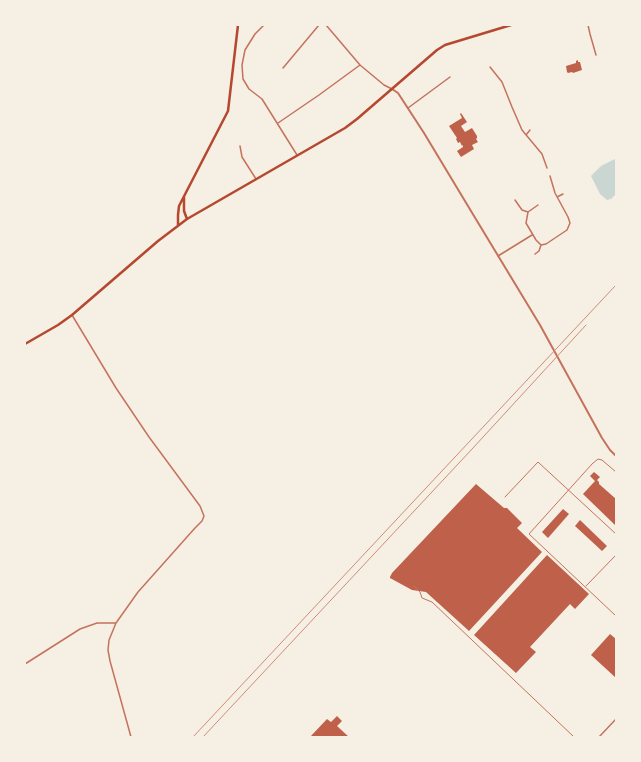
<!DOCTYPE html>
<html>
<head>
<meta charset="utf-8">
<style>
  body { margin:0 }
  #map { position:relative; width:641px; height:762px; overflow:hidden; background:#f6efe4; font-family:Jost,sans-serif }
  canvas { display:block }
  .frame { position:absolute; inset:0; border:26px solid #f6efe4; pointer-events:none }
</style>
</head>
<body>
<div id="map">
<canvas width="641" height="762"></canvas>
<div class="frame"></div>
</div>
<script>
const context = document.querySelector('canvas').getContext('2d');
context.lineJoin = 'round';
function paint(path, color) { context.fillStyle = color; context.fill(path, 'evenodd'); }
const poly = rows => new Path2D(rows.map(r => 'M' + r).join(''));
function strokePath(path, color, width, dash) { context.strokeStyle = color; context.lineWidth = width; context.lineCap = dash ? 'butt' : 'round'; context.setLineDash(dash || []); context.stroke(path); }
paint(poly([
  [615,159,616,160,616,194,611,199,607,200,600,194,591,176,601,166]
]), '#c9d6d2');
paint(poly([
  [578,60,578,62,580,62,582,70,573,73,572,72,568,73,567,72,566,66,576,63,576,61],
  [461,113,467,122,461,126,465,132,472,128,477,136,477,138,476,139,478,142,472,145,474,149,461,157,457,151,463,147,463,145,462,146,460,142,458,143,456,139,457,138,449,126,462,118,460,114],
  [594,472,600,477,597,480,599,482,599,484,616,499,616,526,583,494,595,481,590,476],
  [476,484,504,508,507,508,522,523,517,528,542,552,469,631,426,592,412,590,390,578,390,577,392,573],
  [563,509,569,514,548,538,542,532],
  [580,520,607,546,602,551,575,526],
  [547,555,589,594,575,609,570,604,530,647,536,652,516,673,474,635],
  [610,634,616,639,616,678,591,655],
  [337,716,342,721,337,726,349,737,310,737,327,719,331,722]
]), '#bf614a');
strokePath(poly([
  [616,472,602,460,598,459,592,464,529,534,616,616],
  [505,497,538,462,616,534],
  [414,586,420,592,422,598,432,602,574,737],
  [586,586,616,555]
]), '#c5725c', 1);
strokePath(poly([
  [264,25,255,34,245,50,242,65,243,79,249,89,262,99,297,155],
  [326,25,360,65,384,85,392,89],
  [588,25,590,34,596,55],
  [490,67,502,82,512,107,522,130,542,154,547,168],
  [283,68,319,25],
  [408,108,450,77],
  [278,123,319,95,360,65],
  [526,135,530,130],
  [240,146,242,157,256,179],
  [557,197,563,194],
  [515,200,522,210,528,212],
  [538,205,528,212,526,223,536,240,541,245,546,244,567,230,570,223,568,217,555,193,550,176],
  [535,254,539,251,541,245],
  [498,256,532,235],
  [72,315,116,388,149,437,200,506,204,516,202,521,195,528,138,592,116,623,109,640,108,650,110,661,131,737],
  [25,664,80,629,97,623,116,623],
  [599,737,616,719]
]), '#c5725c', 1.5);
strokePath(poly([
  [392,89,398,93,424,133,474,216,540,325,602,438,610,450,616,456]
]), '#c5725c', 2);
strokePath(poly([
  [187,219,345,128,357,119,437,50,445,45,511,25]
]), '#b5482f', 2.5);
strokePath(poly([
  [178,225,178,215,179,206,228,111,238,25],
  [25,344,58,325,72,315,158,241,187,219,184,211,184,197]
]), '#b5482f', 2.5);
strokePath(poly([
  [193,737,616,285],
  [203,737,473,448,586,325]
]), '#cf8b77', 1);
</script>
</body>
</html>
